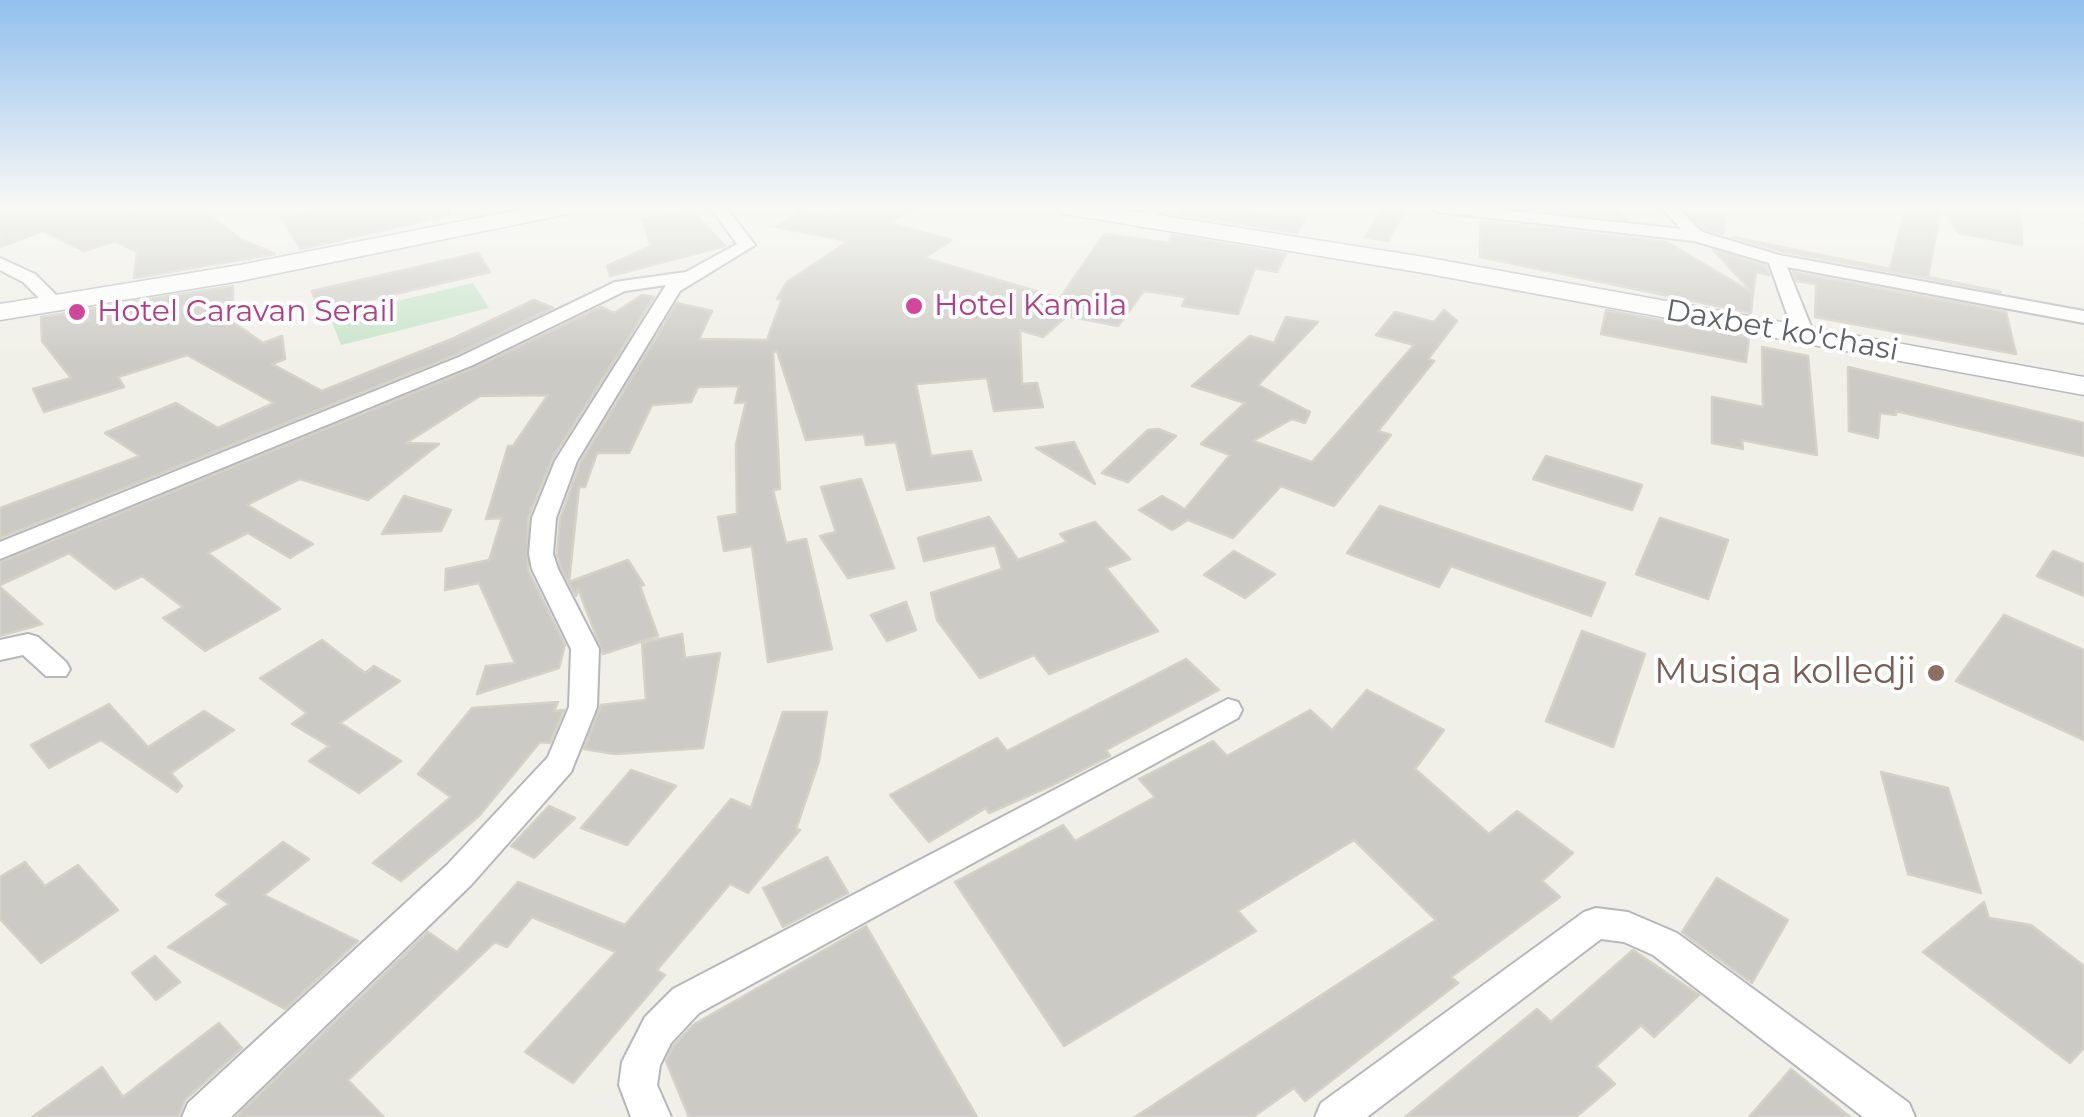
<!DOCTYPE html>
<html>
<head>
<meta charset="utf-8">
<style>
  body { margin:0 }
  canvas { display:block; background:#f0efe8 }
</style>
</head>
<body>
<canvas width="2084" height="1117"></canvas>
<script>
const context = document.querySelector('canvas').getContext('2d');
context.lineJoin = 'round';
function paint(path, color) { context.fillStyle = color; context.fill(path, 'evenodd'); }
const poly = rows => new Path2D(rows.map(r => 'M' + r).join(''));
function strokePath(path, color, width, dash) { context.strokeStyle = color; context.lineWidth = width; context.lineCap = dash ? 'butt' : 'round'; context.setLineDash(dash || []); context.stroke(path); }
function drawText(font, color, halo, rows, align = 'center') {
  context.font = font + ' Montserrat,sans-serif'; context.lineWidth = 8; context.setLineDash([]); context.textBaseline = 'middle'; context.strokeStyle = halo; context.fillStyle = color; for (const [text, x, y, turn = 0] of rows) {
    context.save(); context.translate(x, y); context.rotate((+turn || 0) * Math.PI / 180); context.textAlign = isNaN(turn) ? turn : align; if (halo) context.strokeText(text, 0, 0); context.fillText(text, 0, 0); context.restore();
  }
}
paint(poly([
  [473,283,489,308,341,345,330,317]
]), '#c7e4ca');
const building = poly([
  [0,207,119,207,128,211,201,207,240,239,275,254,134,278,137,252,115,241,84,251,43,231,0,247,0,207],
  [328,207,448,207,449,215,301,249,281,217,328,207],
  [847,207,917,207,889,223,952,240,924,258,1060,298,1104,234,1169,243,1172,235,1286,254,1277,272,1255,268,1238,314,1182,306,1186,297,1144,291,1118,326,1067,316,1043,337,1020,330,1022,384,1037,383,1043,407,994,411,987,378,916,384,931,456,971,451,981,480,907,490,896,442,866,445,864,434,806,440,777,351,773,352,780,489,773,490,786,543,806,539,832,649,768,662,752,546,724,551,718,517,737,514,736,444,746,402,735,403,739,386,698,387,691,402,652,405,629,453,597,453,585,487,579,487,569,582,628,560,644,585,640,586,658,636,603,654,578,588,576,596,561,568,557,554,560,519,580,463,677,303,712,311,699,339,767,340,782,299,777,299,787,282,849,241,776,227,801,210,831,215,847,207],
  [1186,207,1215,207,1305,218,1297,233,1182,215,1186,207],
  [1382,207,1406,207,1388,241,1365,237,1382,207],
  [1509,207,1608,207,1630,220,1509,207],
  [1906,207,1941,207,1928,277,2001,292,1780,251,1733,237,1890,269,1906,207],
  [1942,207,2016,208,2021,213,2022,245,1959,233,1942,207],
  [691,209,725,246,610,276,607,266,651,246,642,219,691,209],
  [1688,213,1725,213,1723,234,1704,229,1688,213],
  [1480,221,1667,242,1753,293,1751,313,1480,257,1480,221],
  [1713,250,1766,266,1769,275,1756,272,1753,293,1713,250],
  [478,253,490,272,319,312,312,291,478,253],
  [1793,272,2006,312,2016,354,1815,317,1816,284,1796,281,1793,272],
  [233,286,233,322,263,343,282,336,285,359,272,364,322,391,454,338,534,300,553,308,457,354,0,538,0,508,140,456,105,433,176,403,218,428,274,403,187,355,118,377,124,387,44,412,33,389,71,378,42,341,41,317,68,313,90,320,83,310,119,304,130,317,131,302,233,286],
  [642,295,654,297,552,459,528,518,528,570,565,645,559,668,477,694,486,666,515,663,479,583,445,590,446,569,489,560,502,518,486,519,508,446,513,446,548,395,480,396,406,443,439,444,368,500,300,479,247,505,313,544,290,558,248,533,208,553,280,609,205,651,163,618,183,607,142,576,115,589,69,553,0,585,0,562,474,368,601,307,614,313,642,295],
  [1444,310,1457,321,1428,359,1434,361,1378,431,1391,435,1334,506,1281,486,1233,538,1188,520,1172,530,1139,510,1162,496,1185,509,1230,455,1201,444,1245,403,1192,386,1250,336,1274,343,1286,317,1318,322,1258,385,1310,412,1305,423,1292,419,1253,441,1312,462,1414,345,1376,335,1395,312,1434,322,1444,310],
  [1606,310,1749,337,1746,362,1601,334,1606,310],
  [1762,347,1808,356,1817,455,1742,440,1743,449,1712,443,1712,397,1763,407,1762,347],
  [1848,367,2084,423,2084,456,1896,411,1896,415,1880,413,1878,438,1849,431,1848,367],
  [1158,429,1176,436,1128,482,1102,473,1148,430,1158,429],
  [1074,442,1095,484,1036,448,1074,442],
  [1546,456,1642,485,1632,510,1533,479,1546,456],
  [861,479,894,568,848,578,820,536,836,532,821,487,861,479],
  [404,496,451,510,441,531,382,534,404,496],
  [1380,506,1605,583,1591,616,1451,566,1439,587,1347,553,1380,506],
  [989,517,1018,560,1067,542,1060,534,1095,522,1130,559,1106,568,1158,631,1049,674,1034,655,980,678,937,620,931,593,1002,569,995,545,924,561,918,538,989,517],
  [1660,518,1728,540,1708,599,1636,574,1660,518],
  [1234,551,1275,574,1245,598,1204,575,1234,551],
  [2053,551,2084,564,2084,596,2037,576,2053,551],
  [0,587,42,624,0,636,0,587],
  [906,602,916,630,887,641,871,615,906,602],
  [2004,615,2084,650,2084,740,1956,681,2004,615],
  [1582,631,1645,654,1613,747,1546,721,1582,631],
  [682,634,685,658,720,653,703,748,615,754,584,749,601,705,646,700,642,643,682,634],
  [322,640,365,673,374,666,400,681,340,723,401,761,359,793,309,761,329,746,292,724,307,713,260,678,322,640],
  [1186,659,1219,690,1106,750,1110,756,1053,785,989,813,986,808,929,842,890,795,997,738,1007,751,1186,659],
  [1367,690,1444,730,1415,769,1489,834,1517,811,1573,853,1542,881,1560,897,1451,977,1458,983,1305,1101,1294,1088,1253,1117,1135,1117,1436,920,1354,840,1238,911,1256,931,1064,1046,955,882,1063,825,1075,841,1155,797,1139,779,1213,741,1227,756,1310,710,1332,730,1367,690],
  [558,702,554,711,564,710,550,743,540,742,479,816,401,881,373,863,451,797,418,774,472,708,558,702],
  [109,704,148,747,204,711,234,730,171,773,182,786,177,792,101,740,49,768,31,745,109,704],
  [783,712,827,712,819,761,796,829,800,830,748,893,730,884,657,970,665,975,573,1083,525,1052,616,952,532,917,507,947,495,942,348,1080,384,1117,236,1117,428,932,457,952,518,882,625,925,731,799,751,808,783,712],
  [631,770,676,786,627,845,581,828,631,770],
  [1881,772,1948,788,1981,893,1908,874,1881,772],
  [549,806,575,818,534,858,511,846,549,806],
  [283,842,309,859,264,895,358,941,285,1009,168,947,229,904,216,895,283,842],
  [827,857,848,893,783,927,763,888,827,857],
  [25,862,45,886,78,865,118,910,41,963,0,919,0,877,25,862],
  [1717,878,1788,920,1752,983,1682,932,1717,878],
  [1984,902,1989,918,2031,925,2084,966,2084,1048,2070,1063,1923,952,1984,902],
  [866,926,977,1117,689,1117,666,1061,674,1045,693,1025,866,926],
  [1633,950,1699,995,1654,1037,1641,1025,1596,1066,1615,1084,1576,1117,1405,1117,1537,1009,1551,1022,1633,950],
  [155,956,180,982,156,1000,132,973,155,956],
  [219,1023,242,1048,185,1100,178,1117,32,1117,102,1067,123,1097,219,1023],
  [1791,1069,1850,1117,1749,1117,1791,1069]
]);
paint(building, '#cbcac4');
strokePath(building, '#d4d1c7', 2.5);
const street = poly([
  [710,207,726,207,755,245,680,291,577,461,556,518,553,554,558,569,599,649,597,707,571,772,471,885,231,1117,182,1117,188,1103,447,865,548,757,569,707,571,649,532,569,529,554,532,518,555,461,666,285,625,291,473,365,0,559,0,542,459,357,615,282,686,272,737,244,710,207],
  [1152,207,1173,207,1140,222,1126,219,1152,207],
  [1430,207,1477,207,1681,229,1661,207,1677,207,1702,232,1779,255,2084,311,2084,323,1787,267,1814,334,1804,340,1794,334,1769,263,1694,241,1438,212,1430,207],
  [0,258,35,274,60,299,60,307,48,307,23,282,0,270,0,258],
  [28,634,38,637,66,662,70,669,66,676,46,676,23,655,0,660,0,640,28,634],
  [1228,699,1238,702,1242,710,1238,718,699,1013,671,1043,660,1065,657,1085,671,1117,631,1117,619,1085,622,1062,645,1017,673,989,1228,699],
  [1596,908,1628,912,1677,933,1909,1103,1915,1117,1863,1117,1653,955,1624,942,1601,939,1367,1117,1315,1117,1321,1103,1584,912,1596,908]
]);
const secondary = poly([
  [533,207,579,207,567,214,240,281,0,320,0,304,240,265,533,207],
  [1053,207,1107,207,1424,257,2084,377,2084,395,1424,273,1065,214,1053,207]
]);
strokePath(street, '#b5b7bb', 4);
strokePath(secondary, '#b6b9be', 3);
paint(street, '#fff');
paint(secondary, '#fff');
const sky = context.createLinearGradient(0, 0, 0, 363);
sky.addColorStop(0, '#92c0ee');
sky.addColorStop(0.57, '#f8f8f5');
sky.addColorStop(1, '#f8f8f500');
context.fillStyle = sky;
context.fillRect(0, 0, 2084, 363);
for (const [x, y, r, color] of [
  [914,306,10,"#d1479c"],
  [77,312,10,"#d1479c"],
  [1936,673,10,"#8d6e63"]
]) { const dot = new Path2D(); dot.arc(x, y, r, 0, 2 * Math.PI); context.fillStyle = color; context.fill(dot); strokePath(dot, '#fff', 4); }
drawText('30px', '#b23c85', '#fff', [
  ["Hotel Kamila",934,306],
  ["Hotel Caravan Serail",97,312]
], 'left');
drawText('30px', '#5f6267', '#fff', [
  ["Daxbet ko'chasi",1782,331,10]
]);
drawText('35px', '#785e54', '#fff', [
  ["Musiqa kolledji",1916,673]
], 'right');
</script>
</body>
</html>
